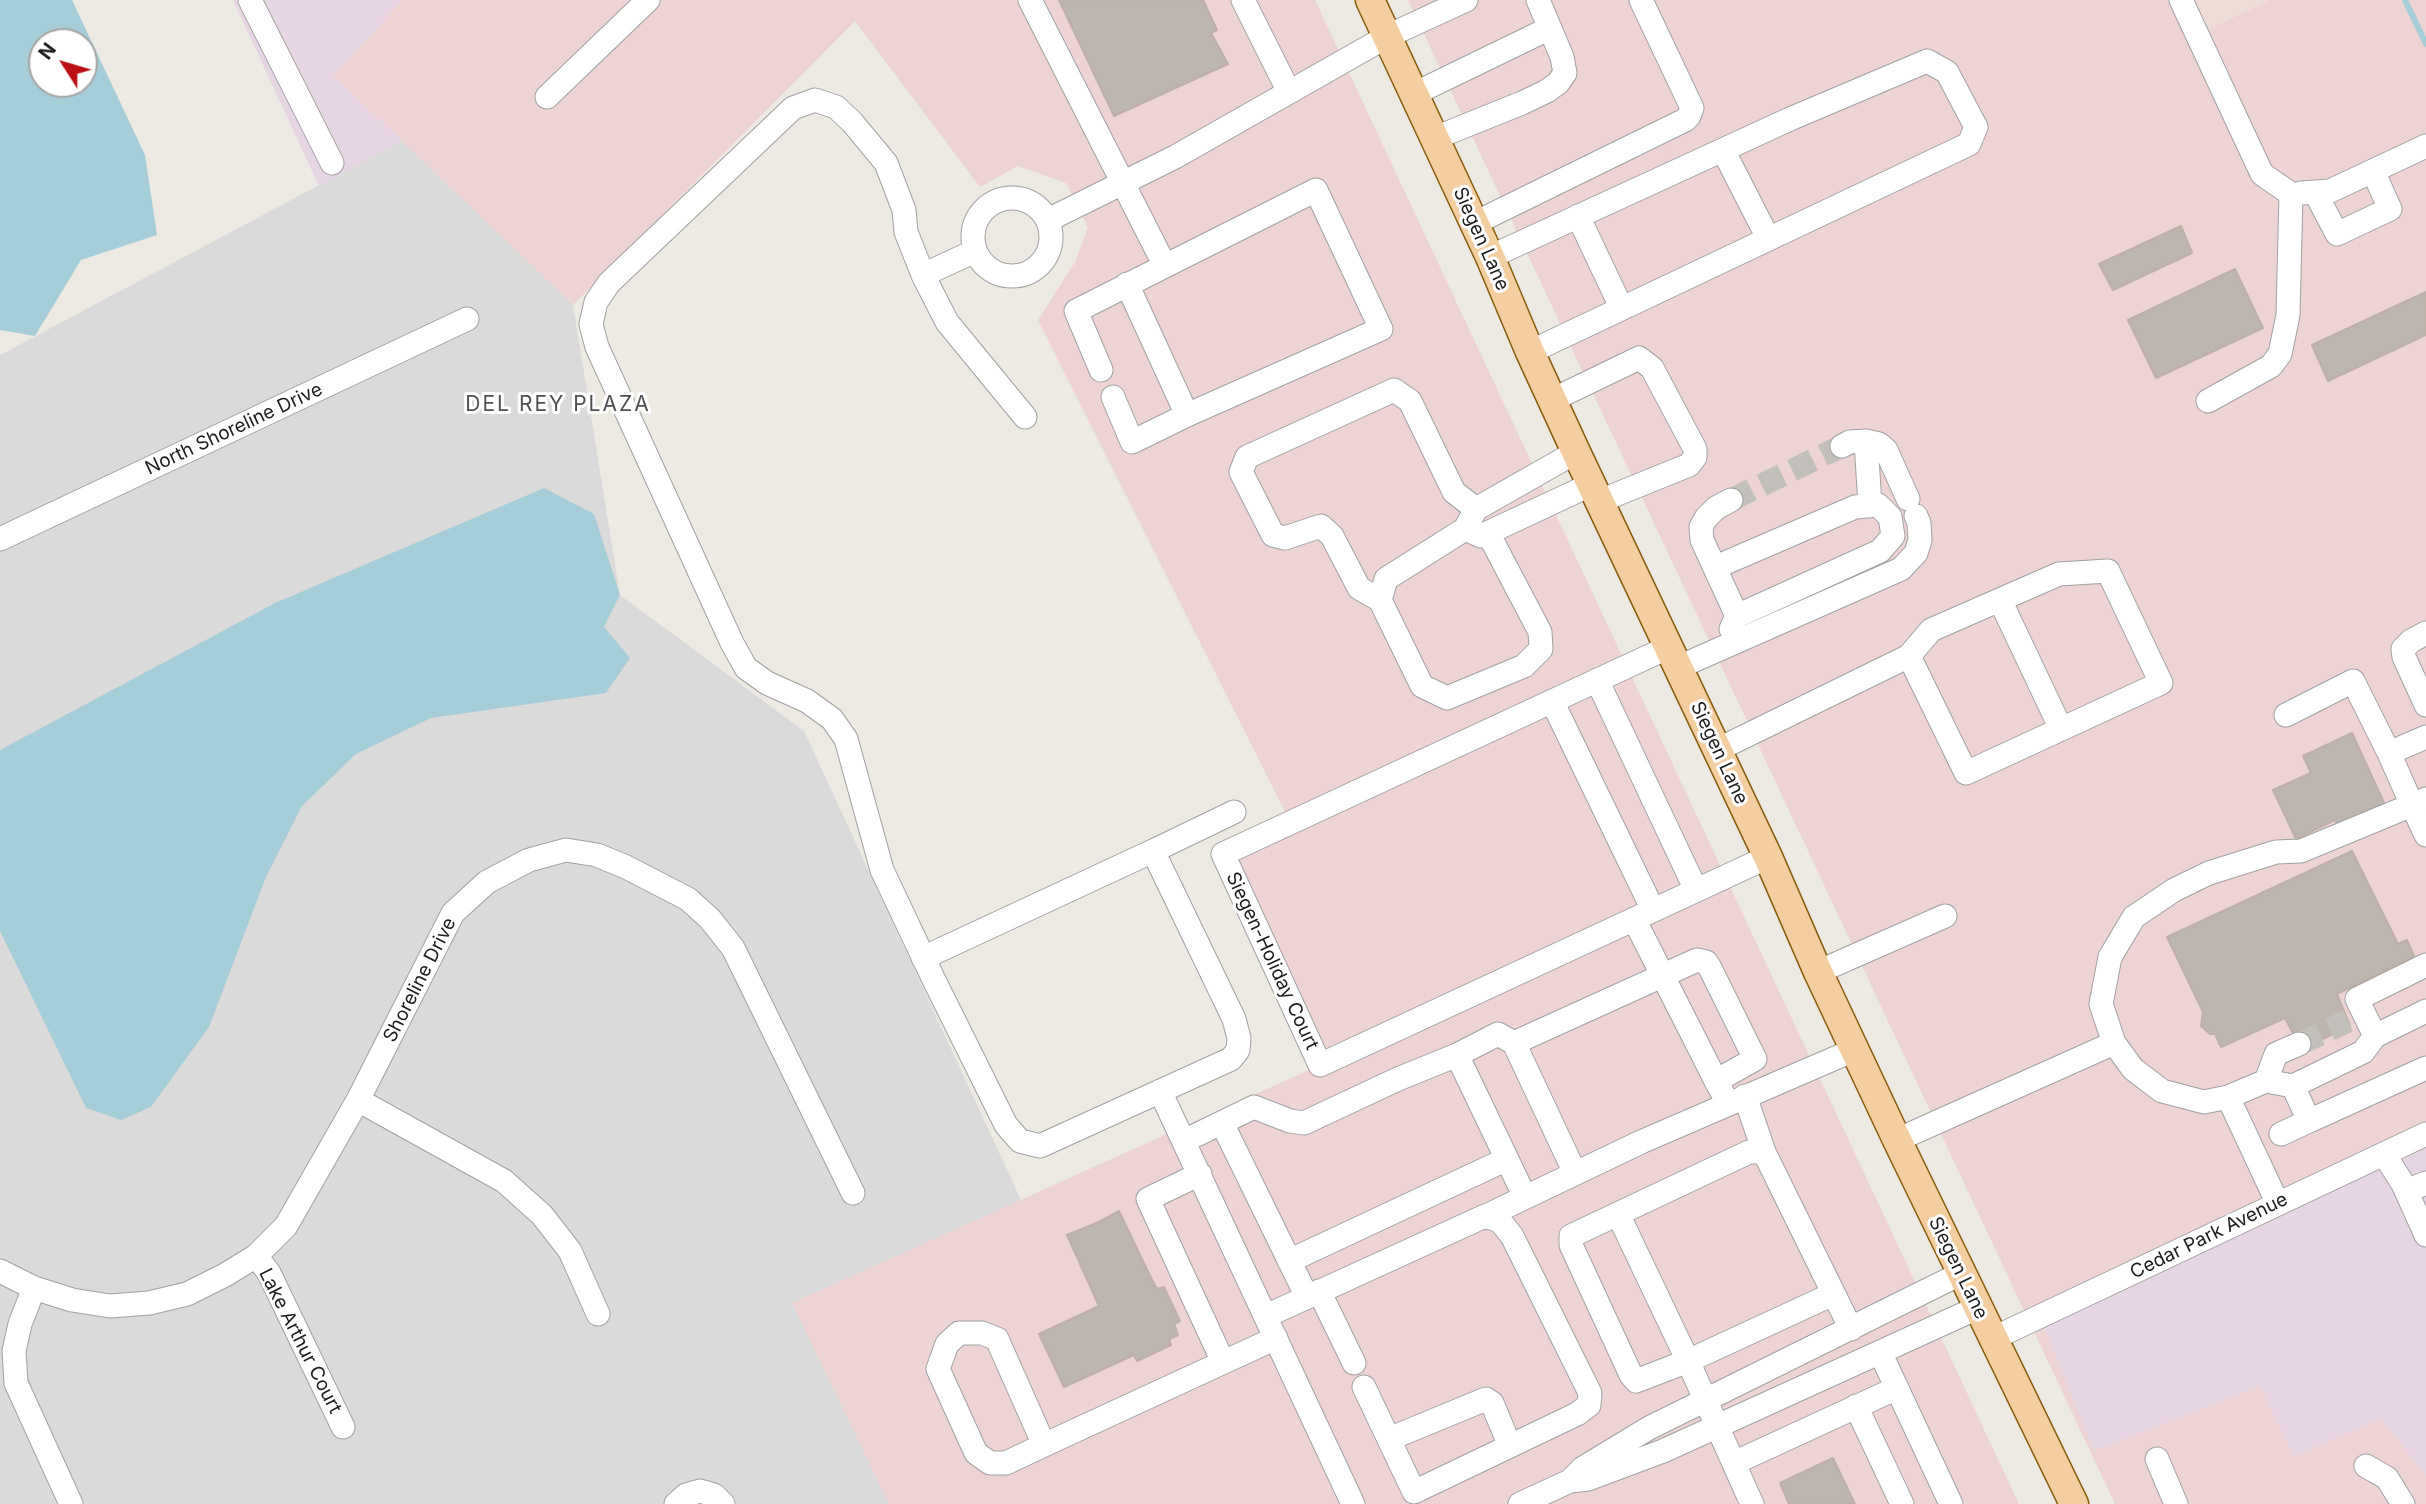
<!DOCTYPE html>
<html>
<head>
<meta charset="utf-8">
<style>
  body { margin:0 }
  #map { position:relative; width:2426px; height:1504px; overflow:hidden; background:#ede9e3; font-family:Inter,sans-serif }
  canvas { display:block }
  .north { position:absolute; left:28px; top:28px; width:70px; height:70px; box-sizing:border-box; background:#fff; border:2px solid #a5a5a5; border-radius:50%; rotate:307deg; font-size:19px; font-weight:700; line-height:28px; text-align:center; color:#1d1d1d }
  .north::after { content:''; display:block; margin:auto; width:24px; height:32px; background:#bb0f15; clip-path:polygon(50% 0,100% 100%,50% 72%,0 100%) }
</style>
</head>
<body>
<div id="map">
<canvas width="2426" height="1504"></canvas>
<div class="north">N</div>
</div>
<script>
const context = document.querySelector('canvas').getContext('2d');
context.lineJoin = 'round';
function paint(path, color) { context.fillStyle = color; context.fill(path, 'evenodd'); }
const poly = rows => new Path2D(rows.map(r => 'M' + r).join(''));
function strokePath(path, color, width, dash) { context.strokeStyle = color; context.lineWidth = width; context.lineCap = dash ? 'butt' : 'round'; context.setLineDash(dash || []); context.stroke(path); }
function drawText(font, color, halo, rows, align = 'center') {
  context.font = font + ' Inter,sans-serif'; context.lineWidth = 6; context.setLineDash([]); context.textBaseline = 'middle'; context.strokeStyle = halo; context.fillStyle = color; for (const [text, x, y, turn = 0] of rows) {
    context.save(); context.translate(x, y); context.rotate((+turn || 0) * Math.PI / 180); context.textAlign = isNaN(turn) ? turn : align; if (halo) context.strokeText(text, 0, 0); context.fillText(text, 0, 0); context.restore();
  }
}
paint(poly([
  [402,141,573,305,620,595,804,731,1021,1200,792,1303,889,1504,0,1504,0,355]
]), '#dbdada');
paint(poly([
  [403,0,1315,0,2019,1504,889,1504,792,1303,1320,1065,1223,854,1290,822,1038,320,1075,262,1088,228,1066,183,1018,166,980,187,855,21,573,305,333,75],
  [1408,0,2426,0,2426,1504,2115,1504]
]), '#edd3d3');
paint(poly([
  [233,0,403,0,333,75,402,141,319,186],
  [2426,1137,2426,1476,2381,1418,2294,1457,2260,1386,2094,1451,2040,1317]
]), '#e6d5e3');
paint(poly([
  [2181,0,2271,0,2197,35]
]), '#eeddd7');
paint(poly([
  [0,0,72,0,145,155,157,235,81,260,35,336,0,330],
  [84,42,84,84,42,84,42,42],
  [544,488,594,514,620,595,604,627,630,658,606,693,431,718,356,754,302,806,266,877,209,1027,151,1107,121,1120,86,1108,0,931,0,750,275,603]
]), '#a6ced8');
strokePath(poly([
  [2405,0,2426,44]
]), '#a6ced8', 6);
const building = poly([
  [1059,0,1203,0,1217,30,1211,33,1228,64,1114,116,1059,0],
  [2181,226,2192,253,2113,290,2099,264,2181,226],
  [2235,269,2263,328,2156,378,2128,320,2235,269],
  [2426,292,2426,335,2328,381,2312,345,2426,292],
  [2352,733,2386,807,2339,829,2335,820,2296,839,2273,790,2311,773,2303,756,2352,733],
  [2352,851,2398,944,2407,940,2414,956,2337,994,2350,1026,2301,1049,2285,1018,2221,1047,2215,1034,2210,1034,2201,1026,2203,1012,2167,937,2352,851],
  [1119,1211,1152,1280,1157,1289,1164,1287,1180,1321,1174,1324,1178,1335,1169,1339,1171,1345,1137,1361,1134,1355,1064,1387,1039,1334,1099,1306,1067,1235,1099,1222,1119,1211],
  [1833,1458,1855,1504,1789,1504,1780,1483,1833,1458]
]);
paint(building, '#bdb5b0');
strokePath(building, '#beb0a7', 2);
strokePath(poly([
  [1731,500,1842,446],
  [2299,1044,2348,1021]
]), '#c3c0bb', 23, [23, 11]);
const minor = poly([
  [250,0,332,163],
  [1030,0,1165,266,1076,311,1101,370],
  [1243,0,1289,92],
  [2181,0,2262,174,2291,194],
  [1414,94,1550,28],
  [547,97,648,0],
  [1435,138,1522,103,1547,91,1558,83,1565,73,1562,57,1538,0],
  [1723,150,1768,238],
  [2315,192,2337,234,2390,209,2373,171],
  [2301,193,2330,191,2426,146],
  '973 237a39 39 0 1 1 78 0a39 39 0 1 1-78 0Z',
  [1578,216,1621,307],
  [1048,220,1175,157,1388,36,1466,0],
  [1475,223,1685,120,1689,116,1692,108,1641,0],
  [1490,257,1790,119,1927,61,1947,72,1976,127,1969,144,1530,352],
  [923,275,947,322,1025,417],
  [1127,284,1187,415],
  [1113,397,1132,442,1187,415,1381,329,1316,190,1165,266],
  [1552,400,1639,358,1652,368,1695,449,1695,457,1689,465,1600,501],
  [2208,401,2271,366,2280,354,2288,315,2291,194],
  [1866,441,1870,506],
  [1842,446,1850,442,1866,441,1879,444,1886,450,1908,499],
  [1576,452,1476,509,1465,529,1481,536,1592,484],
  [1731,500,1716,508,1706,518,1701,527,1702,540,1737,616,1731,629],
  [1465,529,1386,579,1380,600,1422,686,1447,698,1524,666,1541,649,1540,632,1488,533],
  [0,539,467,319],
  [1716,567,1855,507,1878,505,1890,517,1893,536,1880,551,1737,616],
  [1380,600,1359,588,1332,536,1321,526,1285,538,1273,535,1241,472,1247,457,1394,390,1410,401,1454,492,1476,509],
  [2000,600,2061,729],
  [2426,633,2411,641,2403,649,2404,657,2426,705],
  [1669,647,1223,854,1320,1065,1768,857],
  [1679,667,1901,569,1916,553,1920,540,1919,523,1916,516],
  [1597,680,1696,890],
  [1552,701,1653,910],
  [2286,715,2353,681,2389,753],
  [2426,737,2389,753,2412,805,2426,799],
  [1717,750,1909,656,1931,630,2059,574,2108,571,2161,683,1966,773,1909,656],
  [1153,851,1234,812],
  [1634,919,1716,1081],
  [923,958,1153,851,1234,1019,1239,1038,1238,1050,1231,1059,1040,1146,1020,1141,1006,1125,934,980,882,870,846,739,832,719,807,701,767,683,746,668,732,643,597,347,591,324,596,302,609,283,793,108,815,100,836,107,852,122,886,163,904,210,906,232,923,275,975,251],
  [2426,965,2357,999,2375,1036,2426,1011],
  [1818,972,1945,916],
  [2114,1043,2133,1069,2162,1091,2204,1102,2228,1097,2278,1204],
  [1457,1055,1498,1034,1514,1043],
  [2266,1081,2276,1054,2299,1044],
  [1160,1091,1353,1504],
  [1745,1096,1764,1152],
  [2228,1097,2266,1081,2293,1086,2363,1052,2375,1036],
  [358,1100,504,1181,542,1215,570,1251,598,1314],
  [2309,1121,2426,1068],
  [1222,1123,1307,1297],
  [2281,1134,2309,1121,2293,1086],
  [1897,1140,2114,1043,2101,1004,2110,957,2134,917,2174,890,2209,873,2276,852,2301,851,2412,805,2426,835],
  [1184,1141,1254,1107,1290,1121,1304,1123,1398,1079,1457,1055,1525,1197],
  [2384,1154,2403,1184,2426,1235],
  [1575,1173,1514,1043,1697,960,1706,962,1710,968,1755,1059,1716,1081,1728,1103],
  [1200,1174,1148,1199,1223,1362],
  [2406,1191,2426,1183],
  [1618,1214,1688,1361,1833,1294],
  [1482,1218,1641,1142,1854,1050],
  [256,1256,269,1273,343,1427],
  [1289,1261,1507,1159],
  [0,1271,34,1288,72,1300,110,1306,149,1303,187,1294,225,1275,256,1256,286,1226,358,1100,453,913,487,882,529,860,566,850,597,855,626,867,688,899,710,919,733,948,853,1193],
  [1960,1274,1649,1428,1583,1468,1570,1481,1588,1479,1663,1451,1977,1308],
  [34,1288,20,1324,14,1351,16,1383,71,1504],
  [1319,1291,1354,1363],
  [1266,1316,1485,1216,1500,1221,1512,1236,1590,1393,1589,1405,1577,1414,1414,1492,1364,1387],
  [1992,1339,2426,1134],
  [1880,1352,1951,1504],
  [1856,1406,1902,1504],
  [1389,1439,1486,1399,1492,1403,1510,1446],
  [1044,1445,997,1339,982,1333,959,1333,947,1344,938,1369,976,1453,990,1463,1006,1463,1044,1445,1276,1338],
  [2157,1459,2176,1504],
  [1734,1463,1897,1388],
  [2366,1466,2387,1478,2403,1504],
  [676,1504,686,1495,700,1491,714,1495,723,1504],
  [1520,1504,1570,1481],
  [1752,1504,1688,1361,1636,1381,1631,1375,1571,1245,1571,1236,1749,1152,1764,1152,1851,1329]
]);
const major = poly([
  [1370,0,1490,257,1530,352,1576,452,1768,857,1818,972,1897,1140,2074,1504]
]);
strokePath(minor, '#a1a1a1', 25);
strokePath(major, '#8a5b0b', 31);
strokePath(minor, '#fff', 23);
strokePath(major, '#f4cda1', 28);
drawText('19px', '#1d1d1d', '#fff', [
  ["Siegen Lane",1481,239,66],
  ["North Shoreline Drive",234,429,-25],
  ["Siegen Lane",1719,753,65],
  ["Siegen-Holiday Court",1272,961,65],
  ["Shoreline Drive",420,980,-63],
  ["Cedar Park Avenue",2209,1236,-26],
  ["Siegen Lane",1958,1268,64],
  ["Lake Arthur Court",300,1341,63]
]);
context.letterSpacing = '2px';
drawText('21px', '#505050', '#fff', [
  ["DEL REY PLAZA",558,405]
]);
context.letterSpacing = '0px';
</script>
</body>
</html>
